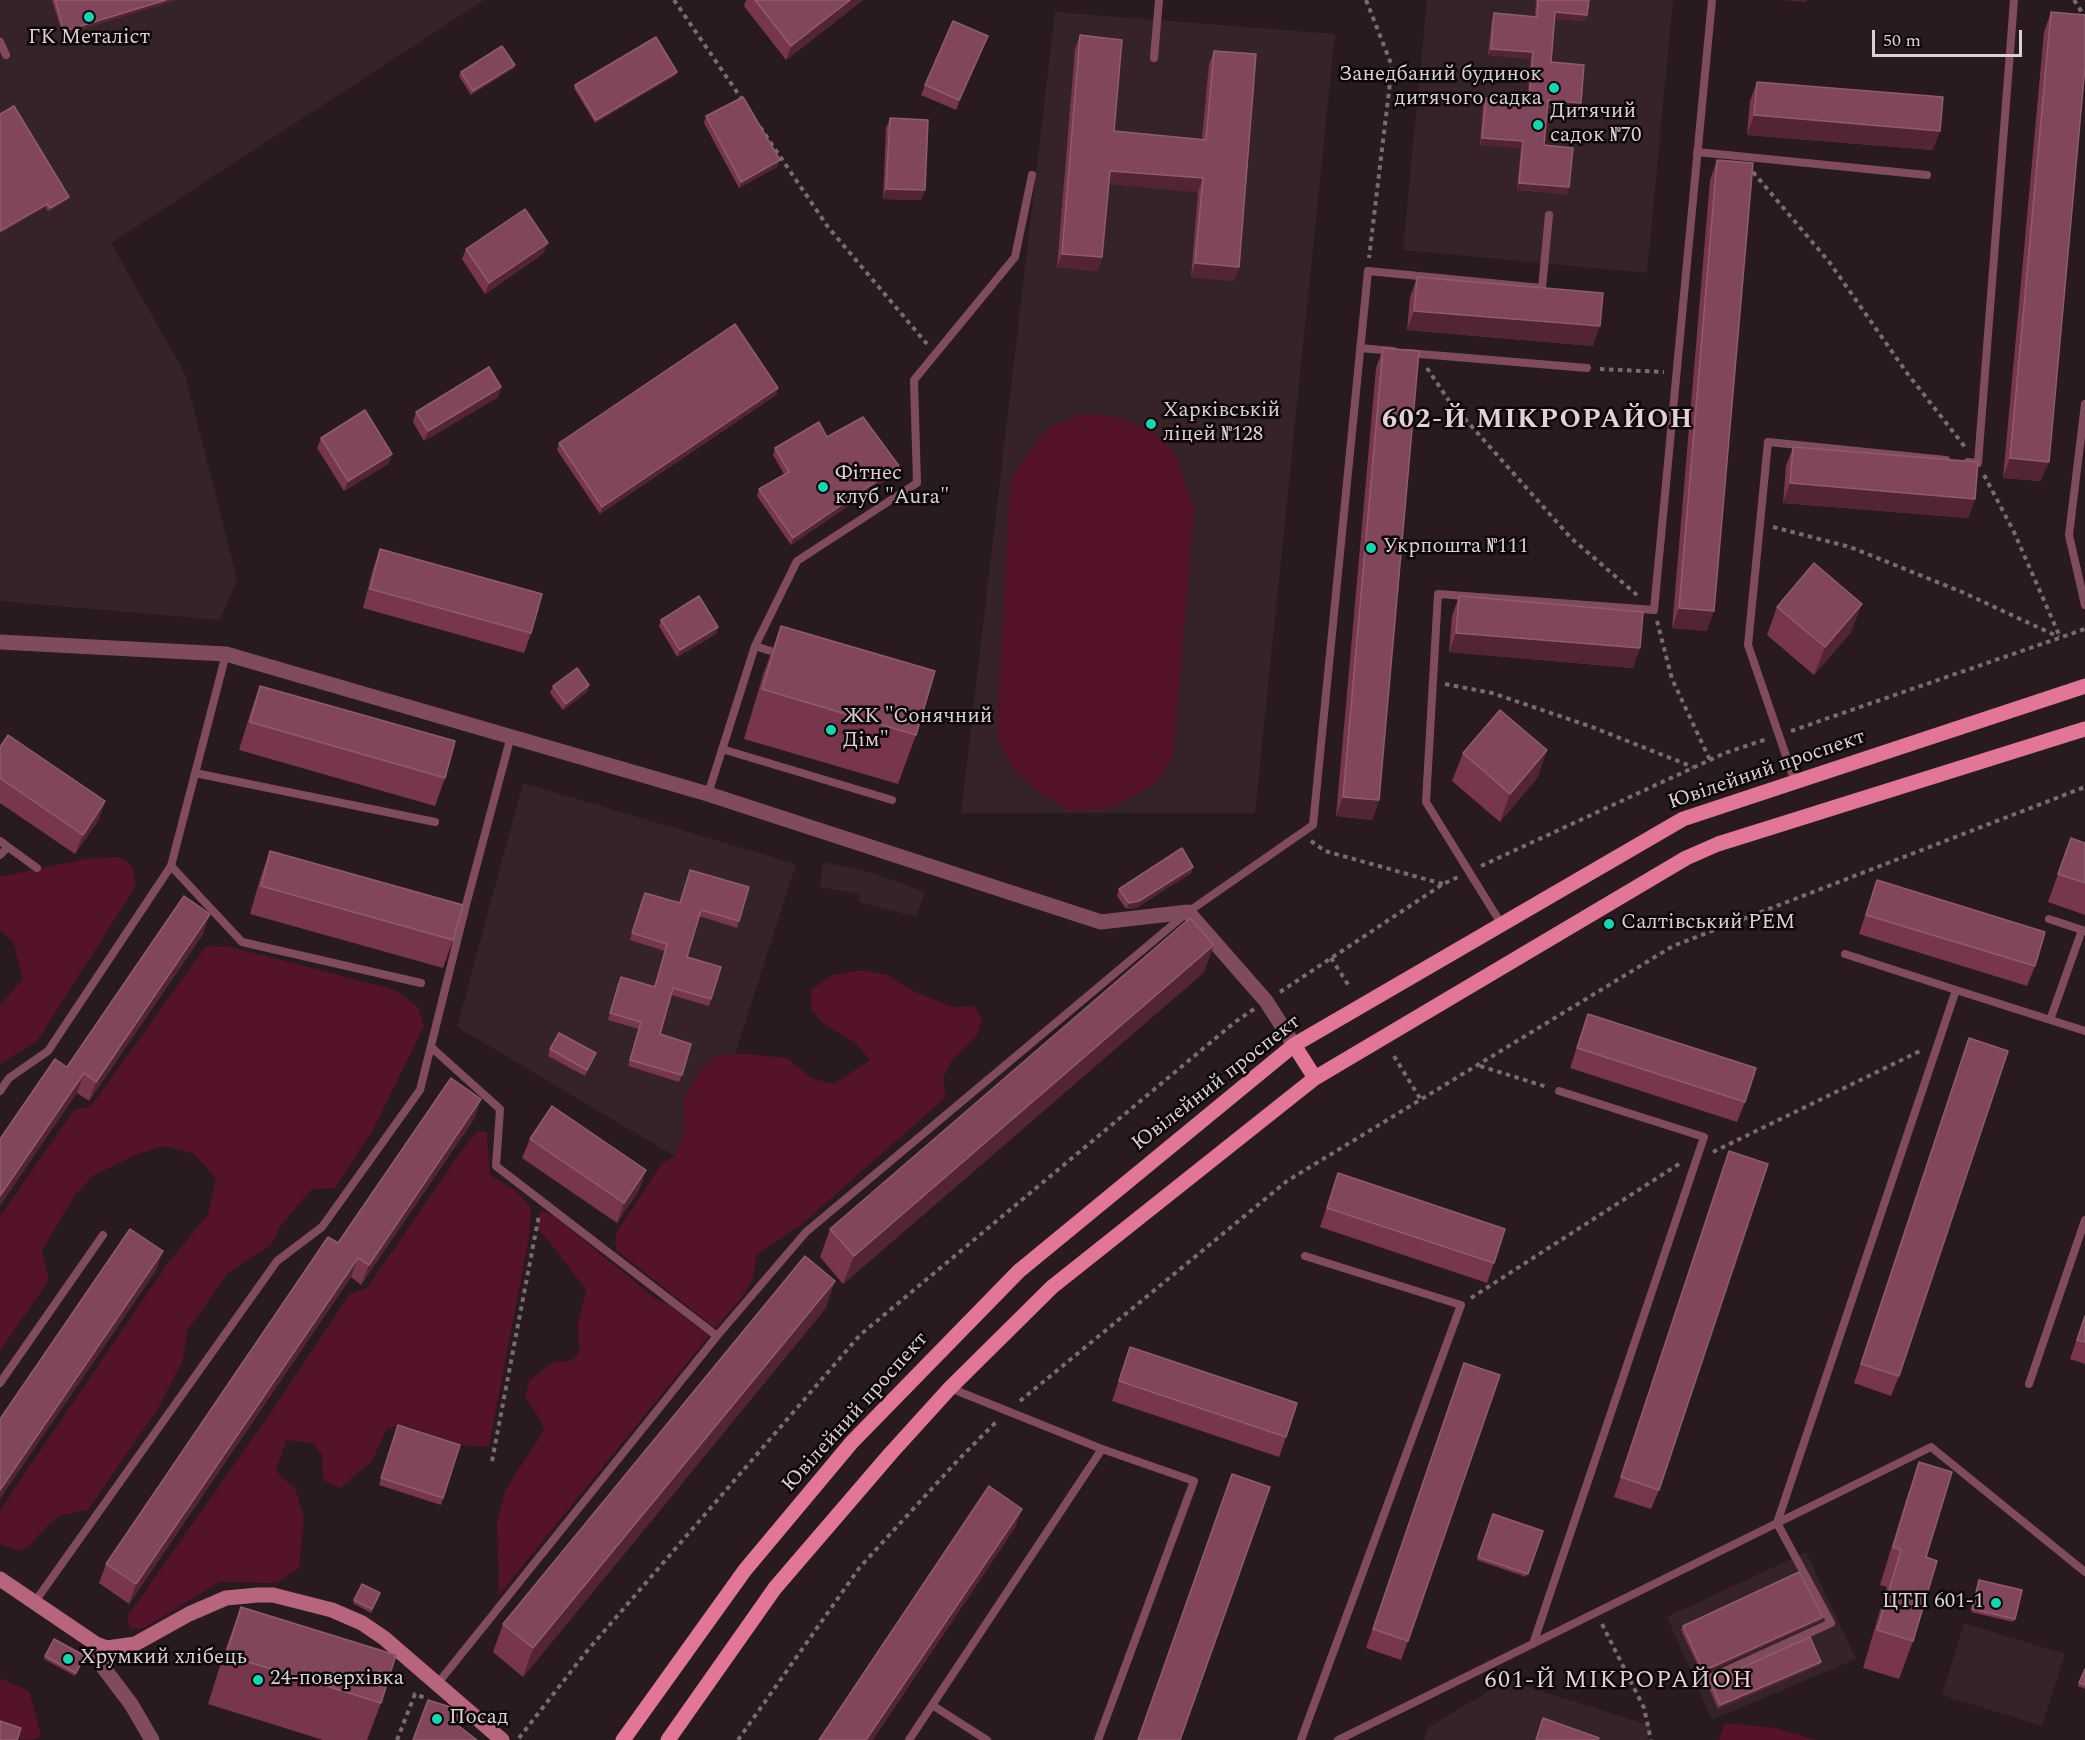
<!DOCTYPE html>
<html>
<head>
<meta charset="utf-8">
<style>
  body { margin:0 }
  #map { position:relative; width:2085px; height:1740px; overflow:hidden; background:#281a1e; font-family:Spectral,serif }
  canvas { display:block }
  .scale { position:absolute; left:1872px; top:30px; width:150px; height:27px; box-sizing:border-box; border:3px solid #dbd1d4; border-top:0; padding-left:8px; font-size:18px; line-height:21px; white-space:nowrap; color:#dbd1d4; -webkit-text-stroke:4px #0d0708; paint-order:stroke }
</style>
</head>
<body>
<div id="map">
<canvas width="2085" height="1740"></canvas>
<div class="scale">50 m</div>
</div>
<script>
const context = document.querySelector('canvas').getContext('2d');
context.lineJoin = 'round';
function paint(path, color) { context.fillStyle = color; context.fill(path, 'evenodd'); }
const poly = rows => new Path2D(rows.map(r => 'M' + r).join(''));
function strokePath(path, color, width, dash) { context.strokeStyle = color; context.lineWidth = width; context.lineCap = dash ? 'butt' : 'round'; context.setLineDash(dash || []); context.stroke(path); }
function drawText(font, color, halo, rows, align = 'center') {
  context.font = font + ' Spectral,serif'; context.lineWidth = 5; context.setLineDash([]); context.textBaseline = 'middle'; context.strokeStyle = halo; context.fillStyle = color; for (const [text, x, y, turn = 0] of rows) {
    context.save(); context.translate(x, y); context.rotate((+turn || 0) * Math.PI / 180); context.textAlign = isNaN(turn) ? turn : align; if (halo) context.strokeText(text, 0, 0); context.fillText(text, 0, 0); context.restore();
  }
}
paint(poly([
  [0,0,484,0,111,243,185,374,237,580,220,620,0,601],
  [1427,0,1673,0,1647,273,1403,250],
  [1055,12,1335,34,1255,813,961,813],
  [523,783,796,864,698,1170,457,1027],
  [823,862,873,873,925,892,916,917,859,902,860,894,820,887],
  [1806,1552,1856,1659,1712,1720,1667,1617],
  [1964,1623,2065,1654,2042,1726,1942,1695],
  [1507,1680,1651,1726,1647,1740,1424,1740,1429,1727]
]), '#362328');
paint(poly([
  [1084,414,1116,417,1150,428,1176,455,1194,509,1173,755,1155,784,1111,808,1071,811,1040,793,1012,768,997,734,1010,482,1023,460,1049,427],
  [119,857,133,867,136,886,37,1041,0,1065,0,1005,23,979,13,942,0,930,0,877,85,859],
  [228,946,395,990,418,1007,424,1026,372,1132,335,1188,312,1189,281,1225,271,1245,228,1273,187,1331,183,1360,159,1407,88,1510,62,1515,50,1523,28,1548,17,1551,0,1544,0,1510,165,1267,208,1214,216,1179,194,1154,165,1146,138,1154,94,1175,75,1195,42,1251,49,1280,0,1351,0,1216,74,1110,91,1106,205,947],
  [861,970,888,975,913,991,953,1007,974,1006,982,1019,977,1035,950,1063,943,1079,946,1097,801,1225,756,1255,753,1279,741,1299,715,1328,616,1250,616,1233,662,1163,676,1156,683,1135,684,1099,698,1073,716,1056,746,1054,787,1058,811,1078,834,1084,870,1060,856,1043,824,1024,811,1010,811,990,832,975],
  [477,1131,487,1132,490,1175,517,1192,531,1208,529,1237,489,1446,466,1446,404,1425,387,1428,372,1461,341,1488,323,1480,322,1455,313,1443,286,1440,276,1471,295,1489,304,1517,299,1568,277,1583,220,1582,146,1627,131,1630,127,1617,282,1396,350,1294,367,1288,462,1150],
  [540,1210,554,1216,655,1298,669,1305,709,1336,499,1595,497,1523,505,1490,544,1431,541,1421,525,1398,529,1381,553,1362,571,1361,579,1353,578,1323,586,1290,548,1240,537,1228],
  [0,1678,29,1691,41,1736,32,1740,0,1738],
  [1725,1723,1776,1728,1816,1740,1719,1740]
]), '#54122b');
strokePath(poly([
  [674,0,743,101],
  [1366,0,1392,66,1369,258],
  [2074,0,2085,17],
  [760,127,828,227,927,344],
  [1753,172,1830,263,1907,373,1965,447],
  [1427,368,1449,401,1571,538,1637,595],
  [1600,369,1664,372],
  [1984,475,2014,532,2060,637],
  [1773,527,1850,547,1962,592,2059,637],
  [1657,621,1672,679,1710,760],
  [1445,684,1492,693,1592,727,1693,767],
  [1791,731,2085,629],
  [1311,841,1325,851,1443,884],
  [1481,866,1725,753,1767,739],
  [1331,958,1349,986],
  [1280,992,1443,884,1458,877],
  [1394,1056,1421,1100],
  [1480,1066,1547,1087],
  [1713,1152,1922,1050],
  [1471,1298,1682,1162],
  [1020,1401,1287,1181,1673,946,2085,787],
  [492,1461,539,1215],
  [1602,1624,1644,1708,1651,1740],
  [519,1738,587,1651,860,1335,1235,1022,1254,1009],
  [397,1740,415,1694,425,1698],
  [738,1740,860,1567,959,1459,998,1420]
]), '#786c6f', 4, [4.5, 4.5]);
strokePath(poly([
  [0,42,6,55],
  [1154,58,1159,0],
  [1697,152,1927,175],
  [1360,348,1393,351],
  [1408,353,1587,368],
  [2085,404,2069,535,2085,605],
  [1968,462,1978,463,2014,0],
  [755,646,780,654],
  [722,749,892,800],
  [195,773,435,822],
  [1795,782,1748,645,1768,442,1946,460],
  [708,794,755,646,797,561,917,483,914,380,1015,257,1032,175],
  [0,841,8,847],
  [0,855,8,847,37,868],
  [171,866,242,942,421,983],
  [2049,919,2085,931],
  [1502,925,1426,802,1438,594,1654,610,1712,0],
  [1956,990,2085,1031],
  [2050,1020,2082,930],
  [431,1047,500,1109,496,1166,717,1336],
  [0,1091,9,1078,48,1051,171,866,226,654],
  [0,1383,103,1235],
  [2029,1384,2085,1220],
  [34,1603,277,1261,322,1227,420,1090,466,905,511,736],
  [1533,1644,1704,1137,1559,1091],
  [1703,1681,1831,1623,1777,1523,1956,990,1845,954],
  [438,1683,717,1336,806,1232,1188,912,1313,825,1368,271,1542,288,1549,215],
  [932,1705,987,1740],
  [909,1740,1102,1449,950,1388],
  [1098,1740,1194,1481,1102,1449],
  [1301,1740,1461,1305,1305,1256],
  [1338,1740,1931,1447,2085,1572]
]), '#804c5b', 8);
strokePath(poly([
  [0,642,226,654,708,794,1101,922,1188,912,1266,1001,1294,1045],
  [96,1644,103,1667,131,1704,152,1740]
]), '#804c5b', 15);
strokePath(poly([
  [0,1579,96,1644,107,1648,135,1644,189,1614,226,1598,258,1595,273,1595,332,1610,362,1623,384,1638,502,1740]
]), '#b7647d', 15);
strokePath(poly([
  [1294,1045,1315,1078],
  [623,1740,745,1570,852,1442,1019,1271,1294,1045,1683,819,2085,686],
  [668,1740,775,1588,891,1453,950,1388,1052,1287,1315,1078,1686,858,1718,844,2085,729]
]), '#e17697', 15);
paint(poly([
  [52,0,176,0,63,35],
  [746,0,863,0,786,60,744,6],
  [1536,0,1589,0,1585,21,1554,19,1551,62,1578,110,1547,107,1544,145,1567,194,1517,190,1521,148,1480,145,1483,105,1486,98,1527,102,1531,59,1488,55,1492,20,1494,13,1535,17],
  [2051,12,2041,481,2003,478,2044,32],
  [1080,35,1114,131,1202,139,1209,64,1214,51,1239,267,1234,281,1191,277,1198,192,1109,184,1102,257,1098,271,1057,267,1075,49],
  [988,36,956,110,921,95,925,85],
  [515,65,514,68,471,95,459,76,461,72],
  [676,75,595,123,574,88,575,85],
  [1757,82,1933,150,1747,135,1750,101],
  [0,114,69,197,67,200,48,212],
  [706,116,777,167,739,188,704,123],
  [890,118,921,200,883,199,886,128],
  [1717,160,1707,631,1672,628,1710,180],
  [466,249,544,253,485,294,462,259],
  [1417,277,1593,346,1407,330,1410,297],
  [1383,348,1379,800,1372,820,1336,816,1376,368],
  [501,387,498,397,424,441,413,422,416,412],
  [778,388,776,395,600,514,557,450,559,443],
  [321,438,392,454,388,464,344,491,317,448],
  [1793,447,1975,499,1968,518,1783,503,1786,466],
  [775,448,896,473,791,545,757,496,759,489,784,474,773,455],
  [380,549,531,633,524,653,363,608,373,569],
  [1459,596,1633,668,1449,652,1452,616],
  [1777,607,1851,632,1814,675,1767,635],
  [661,620,718,627,716,634,677,657,659,626],
  [781,626,916,735,898,784,744,739,763,675],
  [589,685,587,692,563,710,550,693,553,686],
  [260,686,445,778,435,806,239,750,250,714],
  [0,747,105,801,98,821,75,854,0,803],
  [1547,750,1537,778,1500,822,1452,781,1463,753],
  [2071,838,2085,843,2085,915,2048,902],
  [270,851,453,940,443,968,250,914,260,879],
  [1193,867,1191,873,1136,908,1126,909,1117,896,1119,889],
  [690,870,739,921,737,928,699,916,687,957,711,999,709,1006,671,995,660,1034,682,1075,679,1082,628,1066,639,1029,608,1020,618,983,654,986,665,951,630,940,642,899,680,903],
  [1877,880,2035,966,2027,986,1859,934],
  [203,934,89,1101,77,1093,67,1067],
  [1214,945,1203,973,843,1284,820,1257,830,1229],
  [1588,1014,1745,1102,1737,1122,1570,1068],
  [1969,1038,1899,1376,1891,1396,1854,1383],
  [550,1049,596,1053,593,1060,585,1076,548,1056],
  [481,1099,474,1119,361,1285,351,1277,129,1604,99,1583,106,1564,338,1243],
  [530,1139,646,1170,639,1190,617,1223,522,1158],
  [1729,1151,1659,1490,1651,1509,1614,1497],
  [1338,1173,1494,1263,1487,1283,1320,1227],
  [835,1281,825,1309,523,1677,493,1652,503,1624],
  [2085,1315,2085,1364,2070,1359],
  [1130,1347,1286,1437,1279,1457,1112,1401],
  [1457,1382,1408,1641,1401,1660,1366,1648],
  [398,1425,460,1445,441,1505,379,1485],
  [1919,1462,1926,1557,1913,1641,1899,1679,1863,1668,1887,1587,1880,1585,1906,1500],
  [1493,1514,1543,1531,1526,1577,1477,1560],
  [1978,1583,2015,1619,2013,1622,1971,1612],
  [379,1597,371,1613,353,1603,354,1600],
  [241,1607,381,1703,367,1740,323,1740,208,1704,223,1656],
  [1822,1620,1702,1674,1681,1630,1683,1626],
  [45,1656,85,1656,75,1676,44,1659],
  [1820,1665,1718,1709,1708,1686,1710,1682],
  [2085,1669,2085,1689,2078,1686]
]), '#77364c');
paint(poly([
  [166,0,176,0,63,35,64,31],
  [850,0,863,0,786,60,791,46],
  [1782,0,1807,0,1806,2],
  [1555,12,1587,15,1585,21,1552,19],
  [988,36,984,46,956,110,959,100],
  [1491,49,1533,52,1531,59,1488,55],
  [515,65,514,68,471,95,473,91],
  [677,72,676,75,595,123,596,120],
  [1548,100,1581,103,1578,110,1546,107],
  [1754,115,1940,131,1933,150,1747,135],
  [1482,138,1523,141,1521,148,1480,145],
  [780,160,777,167,739,188,741,182],
  [1110,171,1203,178,1198,192,1105,184],
  [1519,183,1569,187,1567,194,1517,190],
  [886,189,925,190,921,200,883,199],
  [69,197,67,200,48,212,50,208],
  [47,204,46,207,0,234,0,231],
  [548,243,544,253,485,294,489,283],
  [1062,254,1102,257,1098,271,1057,267],
  [1195,263,1239,267,1234,281,1191,277],
  [1414,311,1600,326,1593,346,1407,330],
  [501,387,498,397,424,441,428,431],
  [778,388,776,395,600,514,602,507],
  [392,454,388,464,344,491,348,481],
  [2010,458,2049,462,2041,481,2003,478],
  [899,466,896,473,791,545,793,538],
  [1790,483,1975,499,1968,518,1783,503],
  [1862,604,1851,632,1814,675,1825,647],
  [1679,608,1714,611,1707,631,1672,628],
  [718,627,716,634,677,657,680,650],
  [1456,633,1640,648,1633,668,1449,652],
  [589,685,587,692,563,710,566,704],
  [1547,750,1537,778,1500,822,1510,794],
  [1343,797,1379,800,1372,820,1336,816],
  [105,801,98,821,75,854,83,835],
  [1193,867,1191,873,1136,908,1126,909,1129,903],
  [210,914,203,934,89,1101,96,1082],
  [1214,945,1203,973,843,1284,854,1256],
  [596,1053,593,1060,585,1076,587,1070],
  [84,1073,77,1093,0,1206,0,1196],
  [481,1099,474,1119,361,1285,369,1265],
  [646,1170,639,1190,617,1223,624,1203],
  [163,1251,156,1271,0,1499,0,1490],
  [358,1258,351,1277,129,1604,136,1584],
  [835,1281,825,1309,523,1677,533,1648],
  [1022,1509,1015,1528,873,1740,866,1740],
  [1823,1617,1822,1620,1702,1674,1703,1671],
  [1821,1662,1820,1665,1718,1709,1720,1705]
]), '#532434');
const building = poly([
  [55,0,166,0,64,31,55,0],
  [755,0,850,0,791,46,755,0],
  [1538,0,1589,0,1587,15,1555,12,1551,62,1584,65,1581,103,1548,100,1544,145,1573,148,1569,187,1519,183,1523,141,1482,138,1486,98,1529,102,1533,52,1491,49,1494,13,1537,17,1538,0],
  [2051,12,2085,15,2085,67,2049,462,2010,458,2051,12],
  [953,21,988,36,959,100,925,85,953,21],
  [1080,35,1122,40,1114,131,1206,140,1214,51,1256,54,1239,267,1195,263,1203,178,1110,171,1102,257,1062,254,1080,35],
  [656,37,677,72,596,120,575,85,656,37],
  [502,46,515,65,473,91,461,72,502,46],
  [1757,82,1943,97,1940,131,1754,115,1757,82],
  [743,97,780,160,741,182,706,116,743,97],
  [14,106,69,197,50,208,47,204,0,231,0,114,14,106],
  [890,118,928,120,925,190,886,189,890,118],
  [1717,160,1753,163,1714,611,1679,608,1717,160],
  [525,209,548,243,489,283,466,249,525,209],
  [1417,277,1603,293,1600,326,1414,311,1417,277],
  [735,324,778,388,602,507,559,443,735,324],
  [1383,348,1419,351,1379,800,1343,797,1383,348],
  [489,367,501,387,428,431,416,412,489,367],
  [365,410,392,454,348,481,321,438,365,410],
  [863,417,899,466,793,538,759,489,789,472,775,448,819,422,827,437,863,417],
  [1793,447,1978,462,1975,499,1790,483,1793,447],
  [380,549,542,594,531,633,370,589,380,549],
  [1814,563,1862,604,1825,647,1777,607,1814,563],
  [699,596,718,627,680,650,661,620,699,596],
  [1459,596,1643,612,1640,648,1456,633,1459,596],
  [781,626,935,671,916,735,762,689,781,626],
  [577,668,589,685,566,704,553,686,577,668],
  [260,686,455,741,445,778,250,722,260,686],
  [1500,710,1547,750,1510,794,1463,753,1500,710],
  [8,735,105,801,83,835,0,778,0,747,8,735],
  [2071,838,2085,843,2085,883,2058,874,2071,838],
  [1182,848,1193,867,1139,901,1129,903,1119,889,1182,848],
  [270,851,463,905,453,940,261,886,270,851],
  [690,870,749,887,739,921,701,910,687,957,721,967,711,999,673,988,660,1034,691,1044,682,1075,630,1060,641,1022,610,1013,621,977,655,987,667,944,632,933,645,893,680,903,690,870],
  [1877,880,2045,932,2035,966,1866,915,1877,880],
  [184,896,210,914,96,1082,84,1073,0,1196,0,1139,55,1059,67,1067,184,896],
  [1190,918,1214,945,854,1256,830,1229,1190,918],
  [1588,1014,1756,1068,1745,1102,1577,1048,1588,1014],
  [559,1033,596,1053,587,1070,550,1049,559,1033],
  [1969,1038,2008,1051,1899,1376,1861,1364,1969,1038],
  [451,1078,481,1099,369,1265,358,1258,136,1584,106,1564,328,1237,338,1243,451,1078],
  [552,1106,646,1170,624,1203,530,1139,552,1106],
  [1729,1151,1768,1164,1659,1490,1621,1477,1729,1151],
  [1338,1173,1505,1229,1494,1263,1327,1208,1338,1173],
  [130,1229,163,1251,0,1490,0,1419,130,1229],
  [805,1256,835,1281,533,1648,503,1624,805,1256],
  [2085,1316,2085,1342,2077,1340,2085,1316],
  [1130,1347,1297,1403,1286,1437,1119,1381,1130,1347],
  [1464,1363,1500,1375,1408,1641,1373,1629,1464,1363],
  [398,1425,460,1445,443,1498,381,1478,398,1425],
  [1919,1462,1952,1472,1926,1557,1937,1561,1913,1641,1877,1630,1901,1550,1893,1547,1919,1462],
  [1232,1474,1270,1487,1180,1740,1138,1740,1232,1474],
  [989,1486,1022,1509,866,1740,819,1740,989,1486],
  [1493,1514,1543,1531,1528,1574,1478,1557,1493,1514],
  [1799,1572,1823,1617,1703,1671,1683,1626,1799,1572],
  [1979,1580,2022,1590,2015,1619,1972,1609,1979,1580],
  [362,1584,380,1593,372,1609,354,1600,362,1584],
  [241,1607,396,1655,381,1703,226,1655,241,1607],
  [1810,1637,1821,1662,1720,1705,1710,1682,1810,1637],
  [54,1639,85,1656,76,1673,45,1656,54,1639],
  [2085,1669,2085,1685,2079,1683,2085,1669],
  [428,1700,450,1707,460,1718,456,1724,477,1740,413,1740,428,1700],
  [1543,1718,1599,1738,1598,1740,1536,1740,1543,1718],
  [0,1721,21,1728,17,1740,0,1740,0,1721]
]);
paint(building, '#81465b');
strokePath(building, '#8f5c6e', 1.5);
for (const [x, y, r, color] of [
  [89,17,6,"#18d5b2"],
  [1554,88,6,"#18d5b2"],
  [1538,125,6,"#18d5b2"],
  [1151,424,6,"#18d5b2"],
  [823,487,6,"#18d5b2"],
  [1371,548,6,"#18d5b2"],
  [831,730,6,"#18d5b2"],
  [1609,924,6,"#18d5b2"],
  [1996,1603,6,"#18d5b2"],
  [68,1659,6,"#18d5b2"],
  [258,1680,6,"#18d5b2"],
  [437,1719,6,"#18d5b2"]
]) { const dot = new Path2D(); dot.arc(x, y, r, 0, 2 * Math.PI); context.fillStyle = color; context.fill(dot); strokePath(dot, '#0d0708', 2); }
drawText('21px', '#dbd1d4', '#0d0708', [
  ["ГК Металіст",89,39,"center"],
  ["Занедбаний будинок",1542,76,"right"],
  ["дитячого садка",1542,100,"right"],
  ["Дитячий",1550,113],
  ["садок №70",1550,137],
  ["Харківській",1163,412],
  ["ліцей №128",1163,436],
  ["Фітнес",835,475],
  ["клуб \"Aura\"",835,499],
  ["Укрпошта №111",1383,548],
  ["ЖК \"Сонячний",843,718],
  ["Дім\"",843,742],
  ["Салтівський РЕМ",1621,924],
  ["ЦТП 601-1",1984,1603,"right"],
  ["Хрумкий хлібець",80,1659],
  ["24-поверхівка",270,1680],
  ["Посад",449,1719]
], 'left');
drawText('21px', '#dbd1d4', '#0d0708', [
  ["Ювілейний проспект",1767,771,-19],
  ["Ювілейний проспект",1217,1084,-38],
  ["Ювілейний проспект",856,1413,-48]
]);
context.letterSpacing = '1.5px';
drawText('24px', '#e5d1d5', '#0d0708', [
  ["601-Й МІКРОРАЙОН",1619,1682]
]);
context.letterSpacing = '0px';
context.letterSpacing = '1.5px';
drawText('bold 27px', '#e5d1d5', '#0d0708', [
  ["602-Й МІКРОРАЙОН",1538,422]
]);
context.letterSpacing = '0px';
</script>
</body>
</html>
